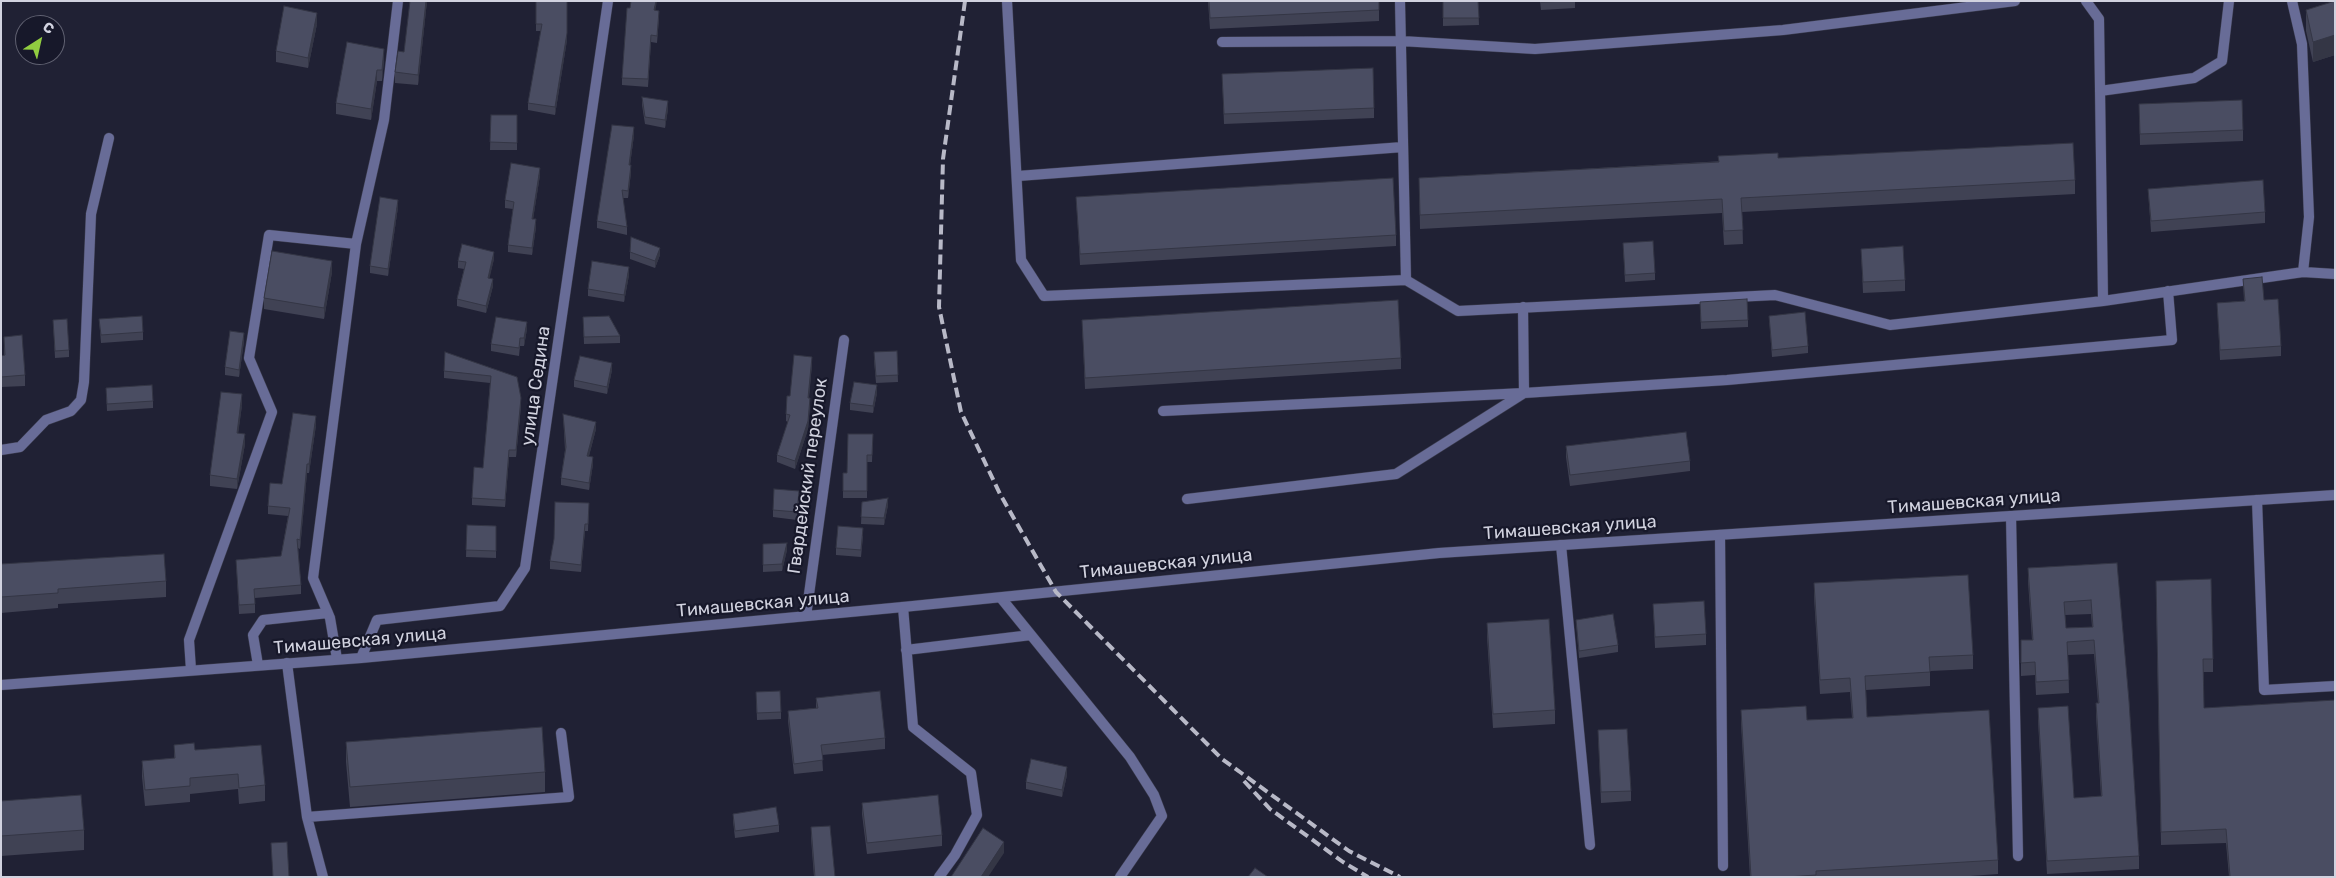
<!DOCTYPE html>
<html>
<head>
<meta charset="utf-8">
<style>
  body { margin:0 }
  #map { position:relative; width:2336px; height:878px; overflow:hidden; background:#202134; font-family:Rubik,sans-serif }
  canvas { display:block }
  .frame { position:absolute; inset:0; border:2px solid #d1d2df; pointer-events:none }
  .north { position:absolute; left:15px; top:15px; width:50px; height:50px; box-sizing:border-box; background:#17182a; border:1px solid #616272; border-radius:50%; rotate:35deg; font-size:14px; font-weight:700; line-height:20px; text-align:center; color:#d1d2df }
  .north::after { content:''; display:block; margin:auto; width:18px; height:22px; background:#91cd40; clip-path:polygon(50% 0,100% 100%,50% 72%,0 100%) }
</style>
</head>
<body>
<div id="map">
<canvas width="2336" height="878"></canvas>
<div class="frame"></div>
<div class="north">С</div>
</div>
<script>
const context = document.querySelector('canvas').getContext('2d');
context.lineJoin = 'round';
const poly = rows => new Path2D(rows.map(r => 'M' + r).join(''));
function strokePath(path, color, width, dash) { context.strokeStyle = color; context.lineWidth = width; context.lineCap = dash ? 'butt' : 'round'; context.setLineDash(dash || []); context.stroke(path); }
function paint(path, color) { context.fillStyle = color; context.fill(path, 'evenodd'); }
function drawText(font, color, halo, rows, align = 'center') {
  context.font = font + ' Rubik,sans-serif'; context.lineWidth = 4.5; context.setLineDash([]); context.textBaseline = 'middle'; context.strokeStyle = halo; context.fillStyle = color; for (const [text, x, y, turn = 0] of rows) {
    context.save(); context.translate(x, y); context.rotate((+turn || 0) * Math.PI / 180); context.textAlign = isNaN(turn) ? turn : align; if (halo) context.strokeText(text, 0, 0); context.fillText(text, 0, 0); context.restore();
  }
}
const lane = poly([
  [1007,1,1021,260,1044,296,1406,280,1458,311,1775,295,1890,325,2103,301,2303,272],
  [1400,1,1406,280],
  [2086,1,2099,19,2103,301],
  [2292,1,2302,44,2309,217,2303,272,2335,274],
  [1222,42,1401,41,1535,49,1783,30,2015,1],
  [2100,91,2194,78,2222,61,2229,1],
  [1018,176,1403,147],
  [1163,411,1524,393,1523,307],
  [1,450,20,447,46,420,71,411,81,400,84,382,91,214,109,138],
  [1187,499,1396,474,1524,393,1727,380,2172,340,2168,291],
  [2257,500,2264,690,2335,686],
  [2011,516,2018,856],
  [1720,535,1723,866],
  [1561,545,1590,845],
  [1001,598,1130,757,1154,795,1162,816,1120,877],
  [903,607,913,727,971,773,977,815,955,855,939,877],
  [906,650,1031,635],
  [337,659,330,618,313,578,356,244,384,120,398,1],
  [287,663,307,817,569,797,561,733],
  [258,665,253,635,263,620,328,613],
  [191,670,189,640,272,412,249,358,269,235,356,244],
  [307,817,323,877]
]);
const street = poly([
  [806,616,844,340],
  [361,658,377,620,500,606,525,568,608,1],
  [1,685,361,658,903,607,1439,553,2335,495]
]);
strokePath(lane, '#3c3d4f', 11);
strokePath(street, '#3c3d4f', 11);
strokePath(lane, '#686c97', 10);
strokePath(street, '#686c97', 10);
strokePath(poly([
  [965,1,943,159,939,307,961,412,1000,494,1056,592,1222,759,1349,851,1400,877],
  [1244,781,1270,809,1343,862,1368,877]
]), '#b8b9c7', 4, [10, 5]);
paint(poly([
  [427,1,418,85,395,83,395,72],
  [536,1,567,40,555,115,528,110,528,103,541,31,536,31],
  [1208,1,1379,1,1379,21,1210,29],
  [1443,1,1478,1,1479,25,1443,26],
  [1540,1,1575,1,1575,8,1541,10],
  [2335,1,2335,55,2313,62,2306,31,2306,10],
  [655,10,659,18,657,43,651,42,648,87,622,85,622,78],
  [317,24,308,68,276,62,276,51],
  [384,60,382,81,377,81,371,120,336,114,336,103],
  [1222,74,1374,108,1374,118,1224,124],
  [642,97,668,109,665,128,645,124,642,105],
  [2139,104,2243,130,2243,141,2140,145],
  [491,115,517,115,517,150,490,150],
  [634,135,630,165,631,172,628,198,623,198,627,227,627,235,597,228,597,221],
  [1778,158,2075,180,2075,194,1742,212,1743,244,1724,245,1722,213,1420,229,1419,178],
  [540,175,533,219,536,227,532,255,508,252,508,245,513,209,505,208,505,200],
  [2148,189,2265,212,2265,223,2151,232],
  [1076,197,1396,235,1396,246,1080,265],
  [398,207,388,276,370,273,370,266],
  [1623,243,1655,273,1655,280,1625,282],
  [1861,249,1905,280,1905,291,1863,293],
  [630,252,660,255,655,268,630,259],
  [494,259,489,278,493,286,486,313,457,306,457,299,464,269,458,268,458,261],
  [332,272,324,319,264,309,264,298],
  [629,275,624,302,588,296,588,289],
  [2243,279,2264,300,2281,346,2281,356,2220,360,2217,303,2244,301],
  [1700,302,1748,320,1748,327,1701,329],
  [1769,316,1808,346,1808,353,1772,357],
  [583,317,620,336,620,343,584,344],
  [99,319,143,332,143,340,101,343],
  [53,320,69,350,69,357,55,358],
  [1082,320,1401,358,1401,369,1085,389],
  [527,329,524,346,520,346,519,356,491,351,491,344],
  [4,337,25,375,25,386,1,387,1,356,4,355],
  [244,341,239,377,225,375,225,367],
  [897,351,898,382,876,383,874,360],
  [812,364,809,398,810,406,808,429,795,469,777,462,777,455,788,422,786,421,786,414,790,396],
  [612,370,607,394,574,387,574,380],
  [444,371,517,377,521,406,516,457,509,457,505,507,472,505,472,498,483,468,490,383,444,378],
  [106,388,153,401,153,408,107,411],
  [877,393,873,413,850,410,850,403],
  [242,405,238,433,245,444,237,489,210,486,210,475],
  [563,414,596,429,589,456,593,464,589,490,561,485,561,478,565,450],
  [316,425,309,473,307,473,300,549,298,548,301,585,301,594,255,598,255,613,239,614,236,560,281,556,288,516,268,514,268,506,282,484],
  [873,434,872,462,867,462,867,498,843,498,843,473,847,473],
  [1566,446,1690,461,1690,471,1570,486,1566,457],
  [799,498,797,520,773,517,773,510],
  [862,502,888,505,884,525,861,524],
  [589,503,588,531,585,531,581,572,550,569,550,561],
  [467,525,496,526,496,558,466,557],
  [863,536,861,557,836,555,836,548],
  [763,544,787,550,782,571,763,572],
  [2117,563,2139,856,2139,869,2047,874,2038,721,2038,708,2074,798,2101,796,2096,716,2096,703,2098,703,2094,654,2068,655,2069,693,2036,695,2035,675,2021,676,2021,640,2032,640,2028,581,2028,568],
  [2091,614,2092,627,2066,628,2065,615],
  [1,564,166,581,166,597,58,604,58,608,1,613],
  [1814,583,1973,655,1973,669,1930,671,1930,686,1866,690,1867,717,1998,860,1998,874,1956,877,1750,877,1741,724,1741,710,1807,720,1852,718,1850,692,1820,694,1814,597],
  [2156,594,2213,659,2213,672,2203,672,2204,708,2335,877,2229,876,2226,843,2161,845],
  [1653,604,1706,634,1706,645,1655,648],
  [1576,620,1618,645,1618,652,1579,658],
  [1487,623,1555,710,1555,724,1493,728,1487,637],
  [756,692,781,712,781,719,757,720],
  [816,698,885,738,885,749,822,755,823,771,794,774,788,721,788,711,816,708],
  [1598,730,1631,791,1631,801,1601,803],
  [346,742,545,772,545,792,350,807,346,762],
  [174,745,195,750,265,785,265,801,239,804,238,789,190,794,190,802,145,806,142,777,142,761,174,758],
  [1067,775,1062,797,1026,789,1026,782],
  [1,801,84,830,84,850,1,856],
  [862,803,942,835,942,846,867,854,862,814],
  [733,814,779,825,779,832,735,838,733,821],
  [811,827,835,877,814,877,811,838]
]), '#404254');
paint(poly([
  [426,1,427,1,418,85,418,75],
  [567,1,567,40,555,115,555,107],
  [656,1,657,1,654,18,654,10],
  [317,13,317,24,308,68,308,58],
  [2335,35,2335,55,2313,62,2313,42],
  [384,49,384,60,382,81,382,70],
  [377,70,377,81,371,120,371,109],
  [668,101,668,109,665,128,665,120],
  [634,127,634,135,629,172,629,165],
  [631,165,631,172,628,198,628,191],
  [540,168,540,175,532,226,532,219],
  [398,200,398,207,388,276,388,269],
  [536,219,536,227,532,255,532,248],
  [660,248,660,255,655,268,655,261],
  [494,252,494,259,488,285,488,278],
  [332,261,332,272,324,319,324,308],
  [629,267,629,275,624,302,624,295],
  [493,279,493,286,486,313,486,306],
  [527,322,527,329,524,346,524,338],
  [244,333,244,341,239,377,239,370],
  [812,357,812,364,808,405,808,398],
  [612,363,612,370,607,394,607,387],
  [877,385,877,393,873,413,873,406],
  [242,394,242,405,237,443,237,433],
  [521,398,521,406,516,457,516,450],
  [810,398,808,429,795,469,795,461],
  [316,416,316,425,309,473,309,464],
  [596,422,596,429,587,463,587,456],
  [245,434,245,444,237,489,237,479],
  [509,450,509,457,505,507,505,500],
  [593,457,593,464,589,490,589,483],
  [307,464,307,473,300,549,300,540],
  [888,498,888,505,884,525,884,518],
  [585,524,585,531,581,572,581,565],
  [787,543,787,550,782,571,782,564],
  [1067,767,1067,775,1062,797,1062,790],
  [1004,842,1004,853,988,877,981,877]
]), '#343645');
const building = poly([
  [410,1,426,1,418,75,395,72,398,51,404,52,410,1],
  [536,1,567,1,567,33,555,107,528,103,542,24,536,24,536,1],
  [631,1,656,1,654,10,659,11,657,36,651,35,648,79,622,78,627,8,630,8,631,1],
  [1209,1,1379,1,1379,10,1210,18,1209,1],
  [1443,1,1478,1,1479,18,1443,18,1443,1],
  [1541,1,1568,1,1541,2,1541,1],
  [2335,1,2335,35,2313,42,2306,10,2335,1],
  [284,6,317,13,308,58,276,51,284,6],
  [347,42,384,49,382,70,377,70,371,109,336,103,347,42],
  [1373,68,1374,108,1224,114,1222,74,1373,68],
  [642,97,668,101,665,120,645,117,642,97],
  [2242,100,2243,130,2140,134,2139,104,2242,100],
  [491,115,517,115,517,143,490,142,491,115],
  [612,125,634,127,629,165,631,165,628,191,622,190,627,227,597,221,612,125],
  [2073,143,2075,180,1741,198,1743,230,1724,231,1722,199,1420,215,1419,178,1719,162,1718,156,1778,153,1778,158,2073,143],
  [511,163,540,168,532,219,536,219,532,248,508,245,514,202,505,200,511,163],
  [1393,178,1396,235,1080,254,1076,197,1393,178],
  [2263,180,2265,212,2151,221,2148,189,2263,180],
  [380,197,398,200,388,269,370,266,380,197],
  [631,237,660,248,655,261,630,252,631,237],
  [1653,241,1655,273,1625,275,1623,243,1653,241],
  [462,244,494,252,488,278,493,279,486,306,457,299,466,262,458,261,462,244],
  [1903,246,1905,280,1863,282,1861,249,1903,246],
  [272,251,332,261,324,308,264,298,272,251],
  [592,261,629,267,624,295,588,289,592,261],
  [2262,277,2264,300,2278,299,2281,346,2220,350,2217,303,2245,301,2243,279,2262,277],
  [1747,299,1748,320,1701,322,1700,302,1747,299],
  [1398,300,1401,358,1085,378,1082,320,1398,300],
  [1805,312,1808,346,1772,350,1769,316,1805,312],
  [142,316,143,332,101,335,99,319,142,316],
  [609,316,620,336,584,337,583,317,609,316],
  [496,317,527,322,524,338,520,338,519,348,491,344,496,317],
  [67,319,69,350,55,351,53,320,67,319],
  [230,331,244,333,239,370,225,367,230,331],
  [22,335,25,375,1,377,1,356,5,355,4,337,22,335],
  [897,351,898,375,876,376,874,352,897,351],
  [445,352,517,377,521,398,516,450,509,450,505,500,472,498,474,467,483,468,491,376,444,371,445,352],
  [794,355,812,357,808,398,810,398,808,421,795,461,777,455,790,415,786,414,787,396,790,396,794,355],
  [580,356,612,363,607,387,574,380,580,356],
  [854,382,877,385,873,406,850,403,854,382],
  [152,385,153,401,107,404,106,388,152,385],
  [221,392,242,394,237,433,245,434,237,479,210,475,221,392],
  [293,413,316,416,309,464,307,464,300,540,297,539,301,585,254,589,255,604,239,605,236,560,281,556,290,508,268,506,270,483,282,484,293,413],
  [563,414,596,422,587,456,593,457,589,483,561,478,566,447,563,414],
  [1686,432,1690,461,1570,475,1566,446,1686,432],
  [848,434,873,434,872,455,867,455,867,491,843,491,843,473,847,473,848,434],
  [774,489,799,491,797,512,773,510,774,489],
  [888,498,884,518,861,517,862,502,888,498],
  [555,502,589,503,588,524,585,524,581,565,550,561,554,539,555,502],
  [467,525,496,526,496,551,466,550,467,525],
  [838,526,863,528,861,550,836,548,838,526],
  [787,543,782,564,763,565,763,544,787,543],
  [164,554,166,581,58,589,58,593,1,597,1,564,164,554],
  [2117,563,2129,701,2139,856,2047,861,2038,708,2068,706,2074,798,2102,796,2096,703,2099,703,2094,640,2067,642,2069,680,2036,682,2035,662,2021,663,2021,640,2033,640,2028,568,2117,563],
  [2091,600,2093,627,2066,628,2064,602,2091,600],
  [1968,575,1973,655,1929,657,1930,672,1865,676,1867,717,1989,710,1998,860,1816,871,1816,875,1787,877,1751,877,1741,710,1806,706,1807,720,1853,718,1850,678,1820,680,1814,583,1968,575],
  [2211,579,2213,659,2203,659,2204,708,2335,700,2335,877,2222,877,2230,876,2226,829,2161,832,2156,581,2211,579],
  [1704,601,1706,634,1655,637,1653,604,1704,601],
  [1613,614,1618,645,1579,651,1576,620,1613,614],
  [1549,619,1555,710,1493,714,1487,623,1549,619],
  [780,691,781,712,757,713,756,692,780,691],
  [880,691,885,738,821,745,823,760,794,764,788,711,818,708,816,698,880,691],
  [542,727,545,772,350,787,346,742,542,727],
  [1627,729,1631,791,1601,792,1598,730,1627,729],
  [194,743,195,750,261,745,265,785,239,788,238,774,190,778,190,786,145,790,142,761,175,758,174,745,194,743],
  [1031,759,1067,767,1062,790,1026,782,1031,759],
  [81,795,84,830,1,836,1,801,81,795],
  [938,795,942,835,867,843,862,803,938,795],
  [776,807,779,825,735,831,733,814,776,807],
  [830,826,835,877,815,877,811,827,830,826],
  [983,828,1004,842,981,877,951,877,983,828],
  [287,842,289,877,273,877,271,843,287,842],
  [1255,868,1268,877,1248,877,1255,868]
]);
paint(building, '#4a4d62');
strokePath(building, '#343645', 1);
drawText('18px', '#d1d2df', '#17182a', [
  ["улица Седина",536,386,-82],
  ["Гвардейский переулок",808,476,-82],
  ["Тимашевская улица",1974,502,-4],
  ["Тимашевская улица",1570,528,-4],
  ["Тимашевская улица",1166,564,-6],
  ["Тимашевская улица",763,604,-5],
  ["Тимашевская улица",360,641,-5]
]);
</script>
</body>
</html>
